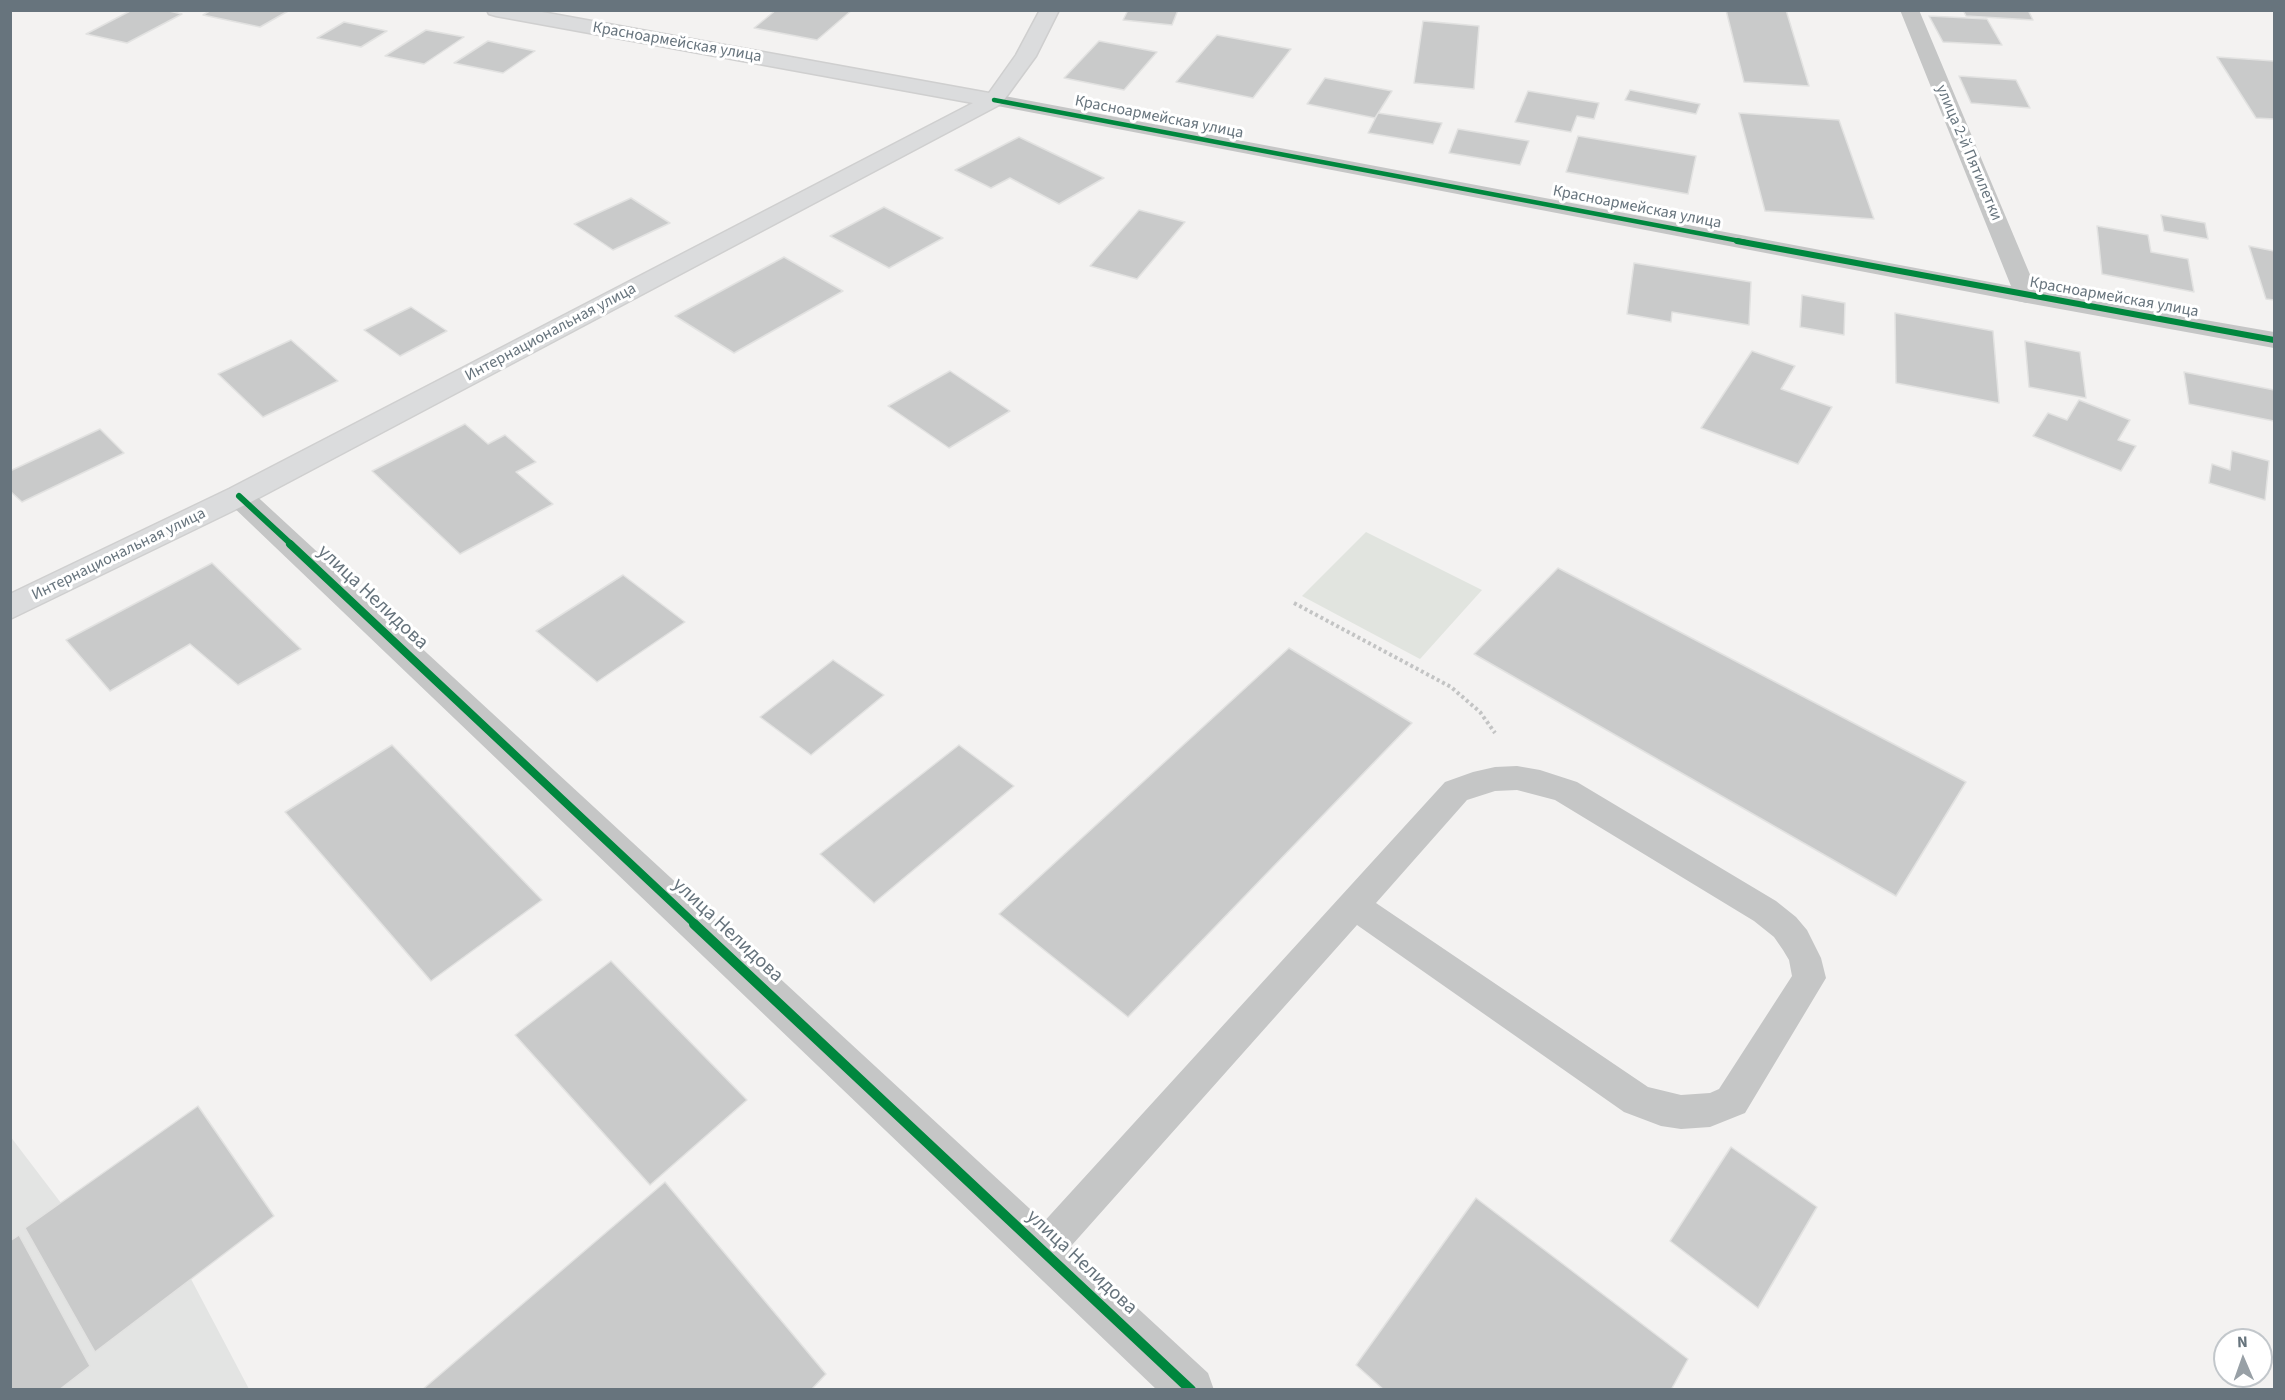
<!DOCTYPE html>
<html>
<head>
<meta charset="utf-8">
<style>
  body { margin:0 }
  #map { position:relative; width:2285px; height:1400px; overflow:hidden; background:#f3f2f1; font-family:"Source Sans 3",sans-serif }
  canvas { display:block }
  .frame { position:absolute; inset:0; border:12px solid #67747d; pointer-events:none }
  .north { position:absolute; left:2213px; top:1328px; width:60px; height:60px; box-sizing:border-box; background:#fff; border:2px solid #c2c7cb; border-radius:50%; rotate:358deg; font-size:16px; font-weight:700; line-height:24px; text-align:center; color:#67747d }
  .north::after { content:''; display:block; margin:auto; width:21px; height:27px; background:#98a0a6; clip-path:polygon(50% 0,100% 100%,50% 72%,0 100%) }
</style>
</head>
<body>
<div id="map">
<canvas width="2285" height="1400"></canvas>
<div class="frame"></div>
<div class="north">N</div>
</div>
<script>
const context = document.querySelector('canvas').getContext('2d');
context.lineJoin = 'round';
function paint(path, color) { context.fillStyle = color; context.fill(path, 'evenodd'); }
const poly = rows => new Path2D(rows.map(r => 'M' + r).join(''));
function strokePath(path, color, width, dash) { context.strokeStyle = color; context.lineWidth = width; context.lineCap = dash ? 'butt' : 'round'; context.setLineDash(dash || []); context.stroke(path); }
function drawText(font, color, halo, rows, align = 'center') {
  context.font = font + ' "Source Sans 3",sans-serif'; context.lineWidth = 6; context.setLineDash([]); context.textBaseline = 'middle'; context.strokeStyle = halo; context.fillStyle = color; for (const [text, x, y, turn = 0] of rows) {
    context.save(); context.translate(x, y); context.rotate((+turn || 0) * Math.PI / 180); context.textAlign = isNaN(turn) ? turn : align; if (halo) context.strokeText(text, 0, 0); context.fillText(text, 0, 0); context.restore();
  }
}
paint(poly([
  [198,1106,274,1216,191,1279,249,1389,11,1389,10,1136,61,1203]
]), '#e3e4e3');
paint(poly([
  [1366,532,1482,590,1420,659,1302,596]
]), '#e1e4df');
const building = poly([
  [132,10,165,10,182,14,127,43,86,34,132,10],
  [211,10,290,10,260,27,203,15,211,10],
  [776,10,852,10,817,40,754,28,776,10],
  [1128,10,1178,10,1172,25,1123,20,1128,10],
  [1726,10,1786,10,1809,86,1744,82,1726,10],
  [1963,10,2028,10,2033,20,1966,16,1963,10],
  [1929,16,1987,19,2002,45,1943,42,1929,16],
  [1423,21,1479,26,1474,89,1414,83,1423,21],
  [344,22,387,31,361,47,317,38,344,22],
  [426,30,464,37,424,64,385,56,426,30],
  [1217,35,1291,49,1253,98,1176,82,1217,35],
  [488,41,535,51,503,73,454,63,488,41],
  [1099,41,1157,52,1124,90,1064,78,1099,41],
  [2217,57,2274,61,2274,119,2256,118,2217,57],
  [1959,76,2016,80,2030,108,1971,103,1959,76],
  [1325,78,1392,91,1375,118,1307,104,1325,78],
  [1630,90,1700,104,1696,114,1625,100,1630,90],
  [1528,91,1599,103,1594,119,1577,116,1571,132,1515,122,1528,91],
  [1378,113,1442,123,1433,144,1368,133,1378,113],
  [1739,113,1839,120,1874,219,1765,211,1739,113],
  [1458,129,1529,141,1520,165,1449,153,1458,129],
  [1578,136,1696,156,1688,194,1566,172,1578,136],
  [1019,137,1104,178,1059,204,1010,178,991,188,955,170,1019,137],
  [631,198,670,223,613,250,574,224,631,198],
  [884,207,943,238,889,268,830,236,884,207],
  [1139,210,1185,222,1137,279,1090,266,1139,210],
  [2161,215,2205,223,2208,239,2164,231,2161,215],
  [2097,226,2148,235,2151,252,2188,259,2194,292,2102,274,2097,226],
  [2249,246,2274,251,2274,300,2266,299,2249,246],
  [784,257,843,291,734,353,675,316,784,257],
  [1634,263,1751,282,1749,325,1672,312,1671,322,1627,314,1634,263],
  [1802,295,1845,303,1844,335,1800,327,1802,295],
  [411,307,447,331,400,356,364,330,411,307],
  [1895,313,1993,331,1999,403,1896,383,1895,313],
  [291,340,338,381,263,417,218,374,291,340],
  [2025,341,2080,352,2086,398,2029,387,2025,341],
  [1752,351,1795,366,1781,389,1832,407,1798,464,1701,428,1752,351],
  [950,371,1010,411,949,448,888,406,950,371],
  [2184,372,2274,390,2274,421,2189,404,2184,372],
  [2079,400,2130,420,2118,440,2136,446,2121,471,2033,436,2048,413,2067,420,2079,400],
  [465,424,488,444,505,435,536,462,516,472,553,504,460,554,372,471,465,424],
  [100,429,124,453,22,502,10,491,10,471,100,429],
  [2232,451,2269,461,2265,500,2209,483,2212,464,2230,470,2232,451],
  [212,563,301,649,238,685,190,644,110,691,66,640,212,563],
  [1558,568,1966,782,1896,896,1474,654,1558,568],
  [623,575,685,622,597,682,536,631,623,575],
  [1289,648,1412,723,1128,1017,999,914,1289,648],
  [833,660,884,695,811,755,760,717,833,660],
  [392,745,542,900,431,981,285,812,392,745],
  [959,745,1014,786,874,903,820,854,959,745],
  [611,961,747,1100,650,1185,515,1035,611,961],
  [198,1106,274,1216,95,1352,25,1228,198,1106],
  [1731,1147,1817,1207,1758,1308,1670,1241,1731,1147],
  [665,1182,826,1374,811,1390,422,1390,665,1182],
  [1476,1198,1688,1359,1671,1390,1384,1390,1356,1365,1476,1198],
  [19,1235,90,1366,59,1390,10,1390,10,1241,19,1235]
]);
paint(building, '#c9caca');
strokePath(building, '#e2e2e1', 1.5);
const secondary = poly([
  [487,10,531,10,989,93,1016,55,1040,10,1059,10,1036,56,1001,104,249,503,10,619,10,594,229,489,973,103,496,16,489,14,487,10]
]);
strokePath(secondary, '#cfcfcf', 3);
strokePath(poly([
  [1294,603,1451,687,1480,712,1495,733]
]), '#c3c4c4', 4, [3, 3]);
paint(poly([
  [1517,766,1540,770,1577,782,1776,901,1796,917,1807,930,1821,958,1826,978,1745,1113,1710,1127,1681,1129,1661,1126,1624,1112,1357,925,1056,1263,1043,1269,1030,1263,1024,1250,1030,1237,1445,782,1473,772,1495,767,1517,766],
  [1517,790,1555,800,1754,921,1774,937,1783,950,1789,960,1792,976,1719,1089,1710,1093,1681,1095,1648,1087,1376,903,1467,800,1495,791,1517,790]
]), '#c5c6c6');
paint(poly([
  [1900,10,1919,10,2039,296,2036,301,2027,303,2018,301,2015,296,1900,10],
  [239,486,249,489,1208,1373,1214,1390,1157,1390,229,503,225,496,229,489,239,486]
]), '#c5c6c6');
paint(poly([
  [994,94,2027,289,2274,332,2274,348,2027,303,987,104,983,100,987,96,994,94]
]), '#c5c6c6');
paint(secondary, '#dbdcdd');
strokePath(poly([
  [994,100,1745,242]
]), '#00873e', 4.5);
strokePath(poly([
  [1737,241,2274,340],
  [239,496,292,545]
]), '#00873e', 6);
strokePath(poly([
  [290,544,696,925]
]), '#00873e', 8);
strokePath(poly([
  [694,924,1191,1390]
]), '#00873e', 10);
drawText('16px', '#67747d', '#fff', [
  ["Красноармейская улица",677,43,10],
  ["Красноармейская улица",1159,118,11],
  ["улица 2-й Пятилетки",1968,153,67],
  ["Красноармейская улица",1637,208,11],
  ["Красноармейская улица",2114,298,10],
  ["Интернациональная улица",551,333,-28],
  ["Интернациональная улица",119,555,-26]
]);
drawText('20px', '#67747d', '#fff', [
  ["улица Нелидова",372,598,43],
  ["улица Нелидова",727,931,43],
  ["улица Нелидова",1081,1263,43]
]);
</script>
</body>
</html>
